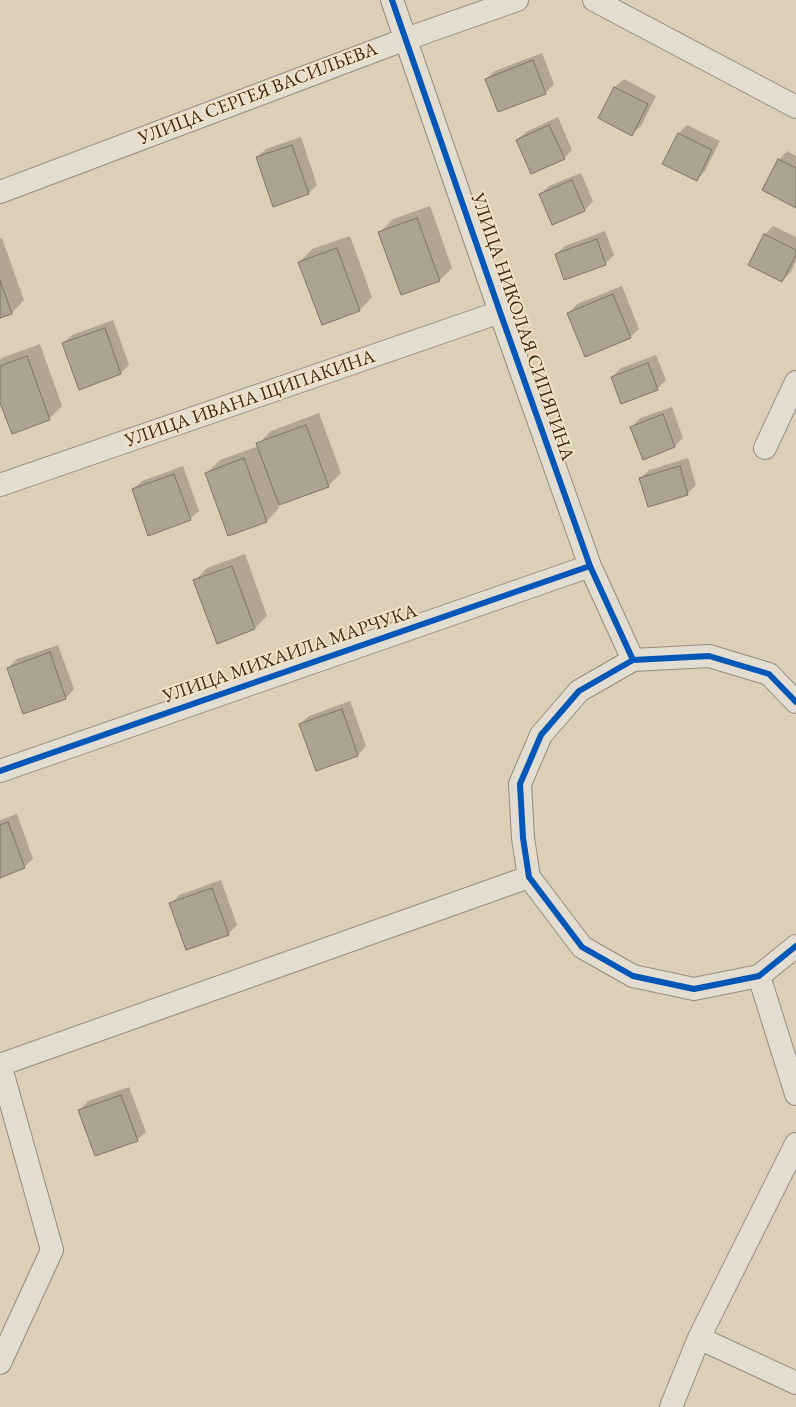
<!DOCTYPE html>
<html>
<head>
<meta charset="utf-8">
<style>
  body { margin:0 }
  canvas { display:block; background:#dccfb8 }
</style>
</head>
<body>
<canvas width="796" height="1407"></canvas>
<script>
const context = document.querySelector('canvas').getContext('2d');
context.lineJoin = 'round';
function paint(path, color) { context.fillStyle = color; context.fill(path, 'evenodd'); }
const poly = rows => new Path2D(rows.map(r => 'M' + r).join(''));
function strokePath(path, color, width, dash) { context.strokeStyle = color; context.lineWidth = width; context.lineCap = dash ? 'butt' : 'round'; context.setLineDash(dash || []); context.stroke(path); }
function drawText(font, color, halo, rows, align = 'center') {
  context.font = font + ' "EB Garamond",serif'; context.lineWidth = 4; context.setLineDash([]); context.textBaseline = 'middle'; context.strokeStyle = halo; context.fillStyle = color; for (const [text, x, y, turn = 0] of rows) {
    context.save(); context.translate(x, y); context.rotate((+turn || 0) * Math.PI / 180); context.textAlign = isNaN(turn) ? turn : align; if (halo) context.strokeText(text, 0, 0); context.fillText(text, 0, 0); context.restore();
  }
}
paint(poly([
  [542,53,554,84,545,93,486,79,495,71],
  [624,79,656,96,641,126,632,134,600,117,615,87],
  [558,117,572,150,564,158,517,140,526,132],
  [687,125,720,141,705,171,696,180,664,163,679,133],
  [301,137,317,185,309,193,257,157,266,149],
  [787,151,796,156,796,206,779,160],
  [581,173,593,201,585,210,553,223,541,194,549,186],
  [430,206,452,268,440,280,380,232,393,219],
  [773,226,796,237,796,261,791,272,782,281,765,234],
  [605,231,614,255,605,264,556,254,565,246],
  [350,236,372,297,360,310,300,262,312,249],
  [2,238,24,300,12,313,0,317,0,239],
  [622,286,639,329,630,337,569,313,577,304],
  [113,320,129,365,121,373,63,343,72,335],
  [40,344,62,406,49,419,0,399,0,360,2,358],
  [656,355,666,380,657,389,612,377,621,368],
  [672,407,683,438,675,446,632,427,640,418],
  [319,413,341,473,328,486,278,504,279,508,267,521,207,473,220,460,259,446,258,444,271,431],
  [688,458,696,485,687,494,641,478,649,470],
  [183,466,199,511,190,519,133,489,142,481],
  [245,554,267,616,255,628,195,580,207,568],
  [58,645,74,689,66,698,24,713,8,668,17,659],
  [350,701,366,746,358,755,316,769,300,724,309,716],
  [17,814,33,859,24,867,0,876,0,820],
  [221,880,237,925,228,934,171,904,179,895],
  [129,1087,146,1132,137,1140,80,1110,88,1101]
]), '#0003');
const building = poly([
  [533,60,546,94,498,112,485,79,533,60],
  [614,87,648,104,632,136,598,118,614,87],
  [549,125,565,159,531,174,516,140,549,125],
  [678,133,712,150,697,181,662,164,678,133],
  [292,145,309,194,273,207,256,157,292,145],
  [778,159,796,168,796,208,762,190,778,159],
  [572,180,585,211,552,225,539,194,572,180],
  [417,218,440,281,401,295,378,232,417,218],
  [764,234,796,250,796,255,782,282,748,265,764,234],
  [597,239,606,265,564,280,555,254,597,239],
  [337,248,360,311,322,325,298,262,337,248],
  [0,280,12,314,0,318,0,280],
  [613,294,631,338,585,357,567,313,613,294],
  [105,328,121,374,79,390,62,343,105,328],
  [27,356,50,420,12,434,0,403,0,366,27,356],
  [648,363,658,390,621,404,611,377,648,363],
  [663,414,675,447,643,460,630,427,663,414],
  [306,425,329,487,279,505,256,443,306,425],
  [244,458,267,522,228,536,205,473,244,458],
  [680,466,688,495,648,507,639,478,680,466],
  [174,474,191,520,148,536,132,489,174,474],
  [232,566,255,629,217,644,193,580,232,566],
  [50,652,66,699,23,714,7,668,50,652],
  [342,709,358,756,316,771,299,724,342,709],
  [8,822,25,868,0,878,0,825,8,822],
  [212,888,229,935,186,950,169,903,212,888],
  [121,1095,138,1141,95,1156,78,1110,121,1095]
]);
paint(building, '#ada393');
strokePath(building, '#7e7467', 1);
const minor = poly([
  [392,0,500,312,590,566,633,660],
  [594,0,796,107],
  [0,192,406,39,517,0],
  [765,448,796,382],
  [0,485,500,312],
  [796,702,769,674,709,656,633,660,579,691,541,735,520,784,523,838,529,877,582,947,633,976,694,989,759,976,796,946],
  [0,771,590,566],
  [759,976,796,1094],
  [0,1064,52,1250,0,1363],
  [0,1065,529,877],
  [699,1338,796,1383],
  [671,1407,699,1338,796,1144]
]);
strokePath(minor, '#958b7c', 24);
strokePath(minor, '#e3dcd1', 22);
strokePath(poly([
  [392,0,500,312,590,566,633,660],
  [796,702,769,674,709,656,633,660,579,691,541,735,520,784,523,838,529,877,582,947,633,976,694,989,759,976,796,946],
  [0,771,590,566]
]), '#0057b8', 6);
drawText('19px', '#3f2817', '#f2e2c7', [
  ["УЛИЦА СЕРГЕЯ ВАСИЛЬЕВА",258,94,-21],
  ["УЛИЦА НИКОЛАЯ СИПЯГИНА",522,327,71],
  ["УЛИЦА ИВАНА ЩИПАКИНА",250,399,-19],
  ["УЛИЦА МИХАИЛА МАРЧУКА",290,654,-19]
]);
</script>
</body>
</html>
